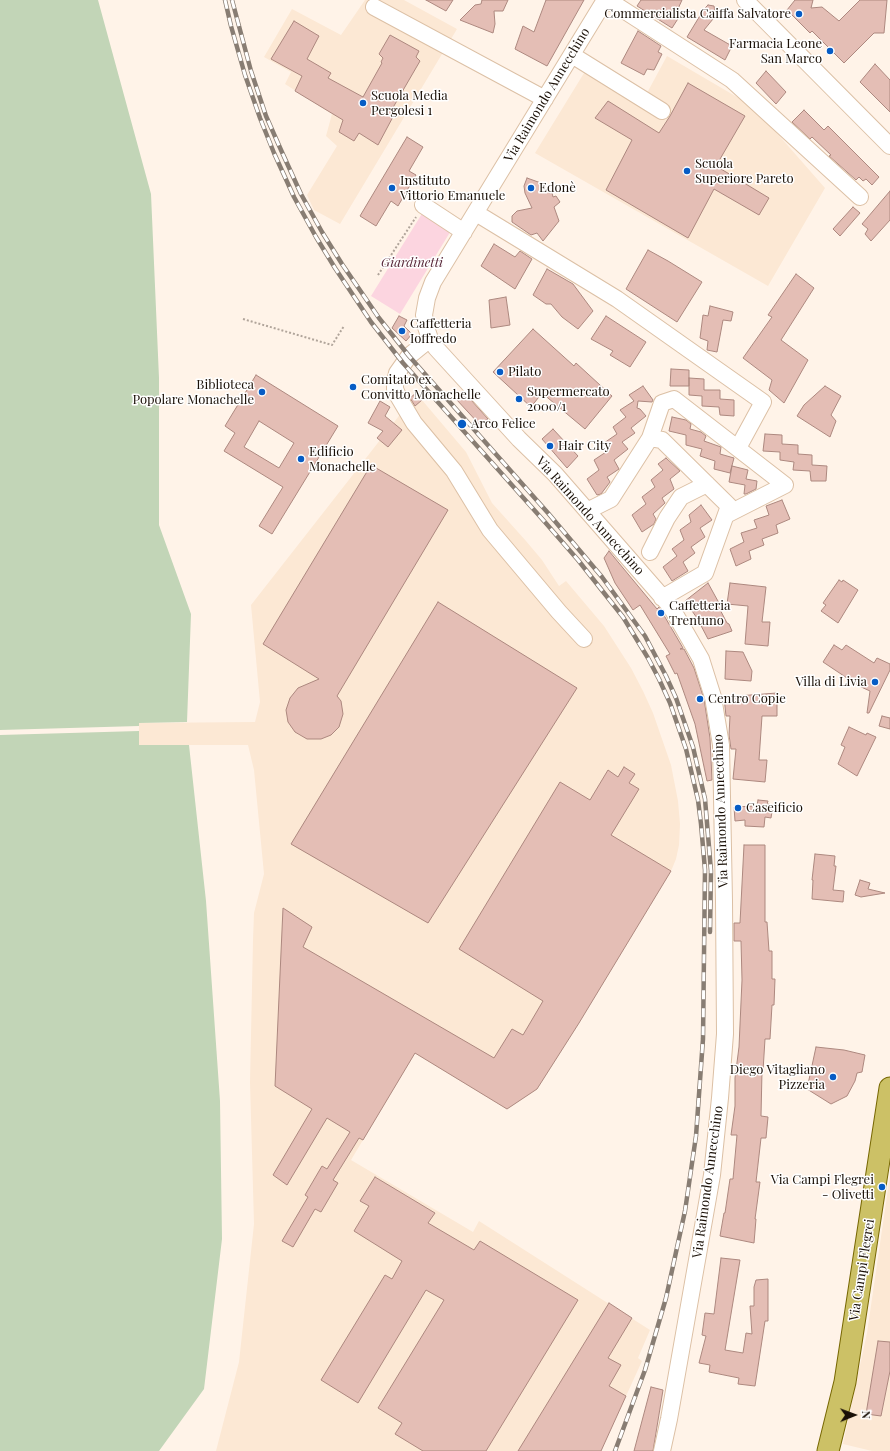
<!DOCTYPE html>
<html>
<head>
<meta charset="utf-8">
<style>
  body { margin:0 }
  #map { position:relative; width:890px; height:1451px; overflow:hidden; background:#fff3e8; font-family:"Playfair Display",serif }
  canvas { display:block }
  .north { position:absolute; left:834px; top:1395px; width:40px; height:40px; -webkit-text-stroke:3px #fff; paint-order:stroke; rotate:89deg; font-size:11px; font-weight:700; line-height:16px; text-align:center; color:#190f06 }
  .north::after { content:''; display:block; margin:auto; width:14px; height:18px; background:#190f06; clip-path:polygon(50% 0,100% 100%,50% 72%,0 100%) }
</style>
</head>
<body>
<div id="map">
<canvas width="890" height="1451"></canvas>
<div class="north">N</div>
</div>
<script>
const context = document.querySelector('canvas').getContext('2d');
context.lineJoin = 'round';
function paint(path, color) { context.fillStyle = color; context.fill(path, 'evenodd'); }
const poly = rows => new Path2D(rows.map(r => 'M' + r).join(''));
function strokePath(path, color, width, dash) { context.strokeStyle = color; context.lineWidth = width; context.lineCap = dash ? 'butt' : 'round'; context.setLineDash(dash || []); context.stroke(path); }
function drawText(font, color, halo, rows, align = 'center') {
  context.font = font + ' "Playfair Display",serif'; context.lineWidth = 3; context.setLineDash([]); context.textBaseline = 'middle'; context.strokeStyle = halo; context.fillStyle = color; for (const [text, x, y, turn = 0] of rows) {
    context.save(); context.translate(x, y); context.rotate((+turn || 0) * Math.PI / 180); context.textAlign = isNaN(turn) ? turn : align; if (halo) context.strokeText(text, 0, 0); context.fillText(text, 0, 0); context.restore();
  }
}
paint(poly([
  [365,0,404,0,457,29,340,224,314,210,307,195,337,146,326,136,332,114,285,84,291,72,264,57,292,9,341,35],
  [667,56,754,107,825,188,768,286,535,153,592,60,647,93],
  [416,393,466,452,492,503,526,541,542,560,559,586,566,581,604,626,631,668,643,691,653,713,671,765,678,801,680,824,679,845,676,859,671,871,537,1089,507,1109,415,1053,351,1160,473,1232,479,1221,650,1330,638,1358,642,1361,601,1451,216,1451,239,1362,254,1224,250,1082,253,940,254,913,264,874,254,770,248,745,139,745,139,723,255,722,260,702,251,605,402,412,406,401],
  [890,1175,890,1451,872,1451,843,1444,867,1333]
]), '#fce8d4');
paint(poly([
  [423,212,452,229,400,314,371,296]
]), '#fcd5e0');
paint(poly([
  [0,0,98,0,151,194,159,378,159,525,191,614,187,722,139,723,139,745,189,745,206,901,220,1101,222,1239,204,1389,159,1451,0,1451]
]), '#c2d5b7');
paint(poly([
  [139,726,139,731,0,735,0,730]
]), '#fff3e8');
const building = poly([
  [426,0,453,0,446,11,426,0],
  [482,0,508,0,503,11,494,11,495,24,493,33,460,20,475,5,481,4,482,0],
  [546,0,584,0,547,66,515,49,523,26,534,32,546,0],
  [641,0,682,0,677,11,681,14,672,28,637,6,641,0],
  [795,0,813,0,811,8,822,7,839,21,860,0,887,0,884,33,874,33,844,63,812,31,810,33,787,10,795,0],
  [708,5,714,6,715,12,713,19,704,30,732,46,725,60,687,37,704,9,708,5],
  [294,21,319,36,307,59,331,73,328,78,363,97,382,63,381,62,383,58,379,54,390,35,419,51,416,57,420,61,391,111,395,113,378,145,359,133,354,141,339,132,343,120,295,91,302,76,271,59,294,21],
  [638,31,661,46,658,52,662,54,654,70,647,69,644,75,621,63,638,31],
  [875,64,890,80,890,112,860,82,875,64],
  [766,71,786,92,776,104,756,83,766,71],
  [688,83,745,116,716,166,769,198,759,215,714,189,688,238,606,190,632,140,595,118,608,101,659,133,670,116,688,83],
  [804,110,824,130,828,126,879,177,872,185,866,179,863,181,859,177,856,180,829,156,831,155,812,137,810,139,792,122,804,110],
  [407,137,423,147,409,171,416,175,398,206,391,201,376,226,360,216,407,137],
  [527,178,541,183,549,193,552,193,553,197,556,196,560,202,554,207,559,221,543,241,537,233,531,235,512,222,512,216,517,211,532,208,525,193,524,186,527,178],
  [890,191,890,220,871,241,865,234,868,229,862,224,890,191],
  [853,207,860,213,840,236,833,229,853,207],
  [494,244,515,257,520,251,532,259,515,289,481,266,494,244],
  [648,250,668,261,702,282,677,322,626,289,648,250],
  [547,269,573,284,593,311,578,329,562,317,551,304,546,304,533,295,547,269],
  [796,274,814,288,781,340,808,360,784,403,769,390,772,380,743,358,772,317,768,315,796,274],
  [506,297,510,325,491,328,489,300,506,297],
  [710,306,733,312,731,321,723,320,717,352,707,350,708,341,700,338,703,315,708,316,710,306],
  [399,316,407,320,404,326,412,334,406,341,392,328,399,316],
  [606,316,646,342,630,367,610,355,613,351,591,339,606,316],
  [533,329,574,366,576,363,612,396,585,429,542,393,531,407,493,372,533,329],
  [671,369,689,370,689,386,670,386,671,369],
  [256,375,338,426,272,534,259,526,283,487,224,451,235,433,225,426,256,375],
  [259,421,294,443,279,468,244,447,259,421],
  [689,378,704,379,704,390,720,390,720,399,734,400,734,416,720,415,719,407,702,406,702,396,689,395,689,378],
  [643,386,653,400,652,402,638,401,637,408,640,409,646,416,631,428,635,433,622,442,628,449,614,460,619,469,607,477,610,482,601,494,597,495,587,479,599,470,594,460,609,450,604,443,617,434,613,427,626,417,620,410,634,401,629,395,643,386],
  [825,386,841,396,831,415,836,421,830,437,797,416,804,405,825,386],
  [464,392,488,419,480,425,456,399,464,392],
  [416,393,422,400,415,406,410,398,416,393],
  [380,401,390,407,385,416,402,430,388,447,377,438,383,431,368,423,380,401],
  [672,417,686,420,691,424,690,429,701,432,706,436,704,441,721,447,720,454,734,458,730,473,714,469,715,461,700,456,702,449,686,445,686,435,669,431,672,417],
  [553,429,578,456,567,468,542,439,553,429],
  [765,434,782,435,782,444,798,445,798,454,812,455,812,465,827,466,826,481,811,481,810,471,793,470,794,462,780,460,780,452,763,451,765,434],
  [666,458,680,471,670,479,674,489,662,498,665,503,653,514,656,519,654,524,642,532,632,515,646,504,642,497,655,487,651,480,663,470,658,464,666,458],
  [371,465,448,510,337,696,341,701,343,714,339,727,331,735,321,739,307,739,295,732,288,722,286,710,290,698,298,688,319,679,263,644,371,465],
  [732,466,748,470,746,479,757,481,756,489,746,494,744,494,745,485,729,482,732,466],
  [782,500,790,519,776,525,778,533,762,539,764,545,749,551,751,559,736,566,730,549,744,542,741,533,757,528,754,520,769,515,766,506,782,500],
  [701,505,712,520,700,528,705,537,691,547,695,553,683,562,688,571,672,581,663,567,677,556,672,549,684,540,680,530,691,522,689,515,701,505],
  [609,551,657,609,659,607,662,612,683,648,680,649,684,649,694,668,704,699,710,738,712,780,707,781,695,724,677,673,675,674,666,656,670,654,640,605,633,610,615,583,604,558,609,551],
  [839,580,842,582,843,580,858,590,838,623,821,611,826,605,823,603,839,580],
  [708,583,719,603,716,602,727,623,729,624,732,631,708,639,697,618,685,601,708,583],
  [730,583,766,587,762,622,770,622,768,646,745,644,748,606,727,604,730,583],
  [438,602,577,688,428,923,291,844,438,602],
  [834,645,842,650,846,645,874,663,877,658,890,664,890,670,869,713,867,713,870,691,859,686,823,662,834,645],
  [726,651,743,652,752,671,751,681,725,679,726,651],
  [777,693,777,716,762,716,759,760,767,760,765,782,733,779,736,749,731,749,729,735,730,716,726,716,724,697,777,693],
  [882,716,890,718,890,729,879,726,882,716],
  [849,727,866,735,867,733,876,737,857,776,838,764,845,747,841,745,849,727],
  [624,767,635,774,629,783,639,789,611,835,671,871,579,1023,537,1089,507,1109,415,1053,363,1140,359,1138,333,1180,338,1183,321,1212,315,1209,293,1247,282,1241,308,1197,305,1195,322,1166,327,1169,350,1132,327,1118,287,1185,273,1175,312,1109,275,1086,283,908,312,927,303,947,494,1058,512,1029,523,1035,543,1001,459,949,560,782,590,800,608,770,618,777,624,767],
  [758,800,768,801,767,804,773,805,771,818,765,817,764,827,745,826,745,820,735,821,734,807,757,806,758,800],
  [744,845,765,845,765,922,767,922,769,951,772,951,772,979,775,979,774,1005,772,1005,770,1039,765,1039,763,1071,762,1071,761,1116,768,1117,766,1138,761,1138,756,1182,760,1182,755,1219,756,1219,754,1243,720,1236,724,1213,725,1213,730,1179,733,1179,737,1135,731,1135,735,1106,735,1078,739,1047,742,980,741,941,734,941,734,923,740,923,744,845],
  [815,854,835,856,834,866,836,866,833,890,844,891,843,902,812,899,813,880,812,880,815,854],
  [860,880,870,883,868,889,885,893,861,897,855,895,860,880],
  [816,1047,844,1050,865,1055,862,1072,857,1073,855,1081,847,1096,831,1104,807,1089,816,1047],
  [375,1177,435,1213,428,1223,474,1250,480,1241,578,1300,486,1451,423,1451,395,1434,402,1423,378,1408,444,1300,426,1290,358,1403,321,1380,385,1275,392,1279,402,1261,354,1231,369,1206,360,1201,375,1177],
  [721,1258,740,1260,725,1350,743,1353,746,1333,752,1334,750,1306,754,1306,754,1287,756,1280,768,1279,768,1321,765,1321,755,1386,738,1384,739,1378,709,1372,710,1365,699,1363,706,1336,702,1335,705,1313,714,1314,721,1258],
  [609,1303,632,1318,608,1358,621,1365,609,1386,626,1396,601,1451,518,1451,609,1303],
  [878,1341,890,1342,890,1371,881,1416,866,1414,878,1341],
  [651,1387,663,1390,653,1451,634,1451,651,1387]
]);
paint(building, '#e4beb5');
strokePath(building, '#ad887f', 1);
const minor = poly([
  [605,0,433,282,427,298,424,315,426,327,430,339,436,348,519,439,555,474,671,607,701,659,713,697,721,745,724,901,725,1034,720,1098,712,1175,669,1419,662,1451],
  [608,0,732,80,860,197],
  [745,0,890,146],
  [374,7,545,99],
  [572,55,662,111],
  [423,205,464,232],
  [476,213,617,299,763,402,738,448],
  [430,339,409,356,397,373,395,382,395,389,398,396,414,423,454,471,490,530,559,612,584,639],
  [650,438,662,403,674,399,785,485,726,515],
  [587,511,611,499,650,438,662,440,729,506,705,573,662,598],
  [650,552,667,518,681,497,707,484]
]);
const major = poly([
  [828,1451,845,1382,890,1088]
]);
strokePath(minor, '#dcc0a5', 18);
strokePath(major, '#776702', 23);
strokePath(poly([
  [378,275,416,217],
  [243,319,332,345,344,326]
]), '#b0a49a', 2, [2, 2]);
strokePath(minor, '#fff', 16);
strokePath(major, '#ccc166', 21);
const rail = poly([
  [225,0,231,26,245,75,260,118,274,153,294,197,316,237,335,268,371,322,403,363,544,521,578,560,623,617,648,658,659,679,670,703,686,749,698,800,701,824,705,870,703,1039,696,1136,685,1211,666,1298,645,1370,615,1451],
  [232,0,251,71,266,116,281,150,301,194,322,232,342,264,379,318,409,356,548,513,602,577,645,636,666,676,676,698,693,747,705,799,711,871,710,932]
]);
strokePath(rail, '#887d73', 4.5);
strokePath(rail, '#fff', 3, [9]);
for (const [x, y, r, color] of [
  [799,14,4,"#065cc5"],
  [830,51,4,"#065cc5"],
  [363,103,4,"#065cc5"],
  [687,171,4,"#065cc5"],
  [392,188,4,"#065cc5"],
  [531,188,4,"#065cc5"],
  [402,331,4,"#065cc5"],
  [500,372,4,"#065cc5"],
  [353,387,4,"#065cc5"],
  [262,392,4,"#065cc5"],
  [519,399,4,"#065cc5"],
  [462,424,5,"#065cc5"],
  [550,446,4,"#065cc5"],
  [301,459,4,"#065cc5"],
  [661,613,4,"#065cc5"],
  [875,682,4,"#065cc5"],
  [700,699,4,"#065cc5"],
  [738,808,4,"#065cc5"],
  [833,1077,4,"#065cc5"],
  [882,1187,4,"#065cc5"]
]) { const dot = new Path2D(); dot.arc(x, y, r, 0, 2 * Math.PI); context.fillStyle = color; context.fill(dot); strokePath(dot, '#fff', 1.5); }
drawText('13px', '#190f06', '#fff', [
  ["Commercialista Caiffa Salvatore",791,14,"right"],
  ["Farmacia Leone",822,44,"right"],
  ["San Marco",822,59,"right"],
  ["Scuola Media",371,96],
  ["Pergolesi 1",371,111],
  ["Scuola",695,164],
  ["Superiore Pareto",695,179],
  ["Instituto",400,181],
  ["Vittorio Emanuele",400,196],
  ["Edonè",539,188],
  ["Caffetteria",410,324],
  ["Ioffredo",410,339],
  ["Pilato",508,372],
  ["Comitato ex",361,380],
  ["Convitto Monachelle",361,395],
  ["Biblioteca",254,385,"right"],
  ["Popolare Monachelle",254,400,"right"],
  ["Supermercato",527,392],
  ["2000/1",527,407],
  ["Arco Felice",471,424],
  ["Hair City",558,446],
  ["Edificio",309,452],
  ["Monachelle",309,467],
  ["Caffetteria",669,606],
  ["Trentuno",669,621],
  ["Villa di Livia",867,682,"right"],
  ["Centro Copie",708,699],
  ["Caseificio",746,808],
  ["Diego Vitagliano",825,1070,"right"],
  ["Pizzeria",825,1085,"right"],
  ["Via Campi Flegrei",874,1180,"right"],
  ["- Olivetti",874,1195,"right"]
], 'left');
drawText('13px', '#190f06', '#fff', [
  ["Via Raimondo Annecchino",547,95,-59],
  ["Via Raimondo Annecchino",590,516,48],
  ["Via Raimondo Annecchino",721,811,-92],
  ["Via Raimondo Annecchino",708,1182,-82],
  ["Via Campi Flegrei",862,1270,-81]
]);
drawText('italic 13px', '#582739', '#fff', [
  ["Giardinetti",412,263]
]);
</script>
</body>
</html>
